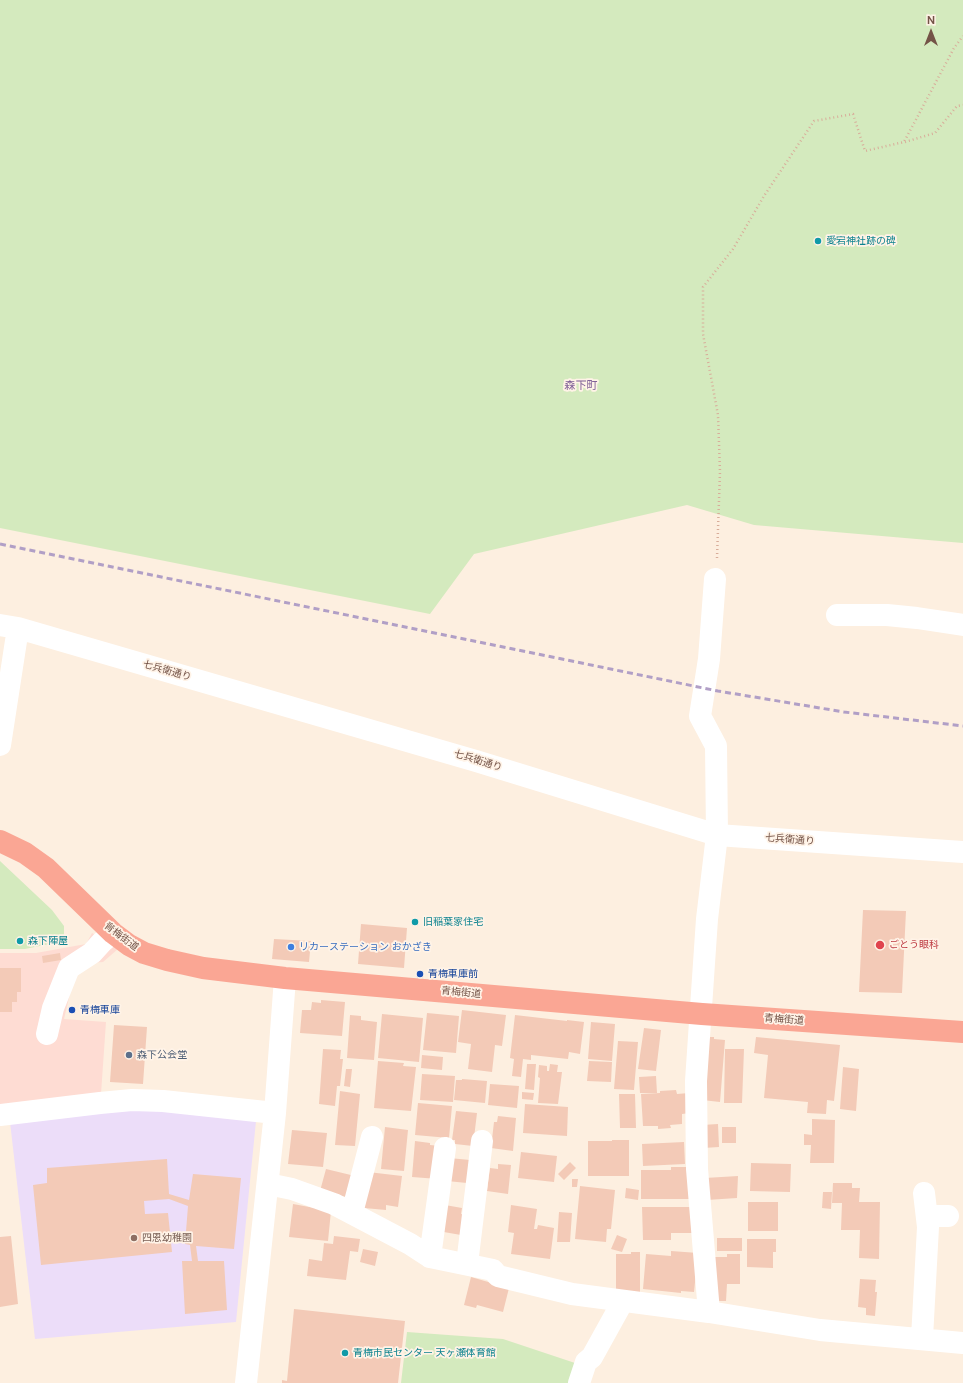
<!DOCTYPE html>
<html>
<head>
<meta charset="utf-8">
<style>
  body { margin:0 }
  #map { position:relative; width:963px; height:1383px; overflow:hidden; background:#fdefe0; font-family:"DM Sans",sans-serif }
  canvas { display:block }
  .north { position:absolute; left:911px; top:12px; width:40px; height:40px; -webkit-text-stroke:3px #fff3e7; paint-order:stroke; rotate:0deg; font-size:11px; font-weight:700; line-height:16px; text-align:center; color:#745347 }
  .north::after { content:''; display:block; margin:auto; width:14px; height:18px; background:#745347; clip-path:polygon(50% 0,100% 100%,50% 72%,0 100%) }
</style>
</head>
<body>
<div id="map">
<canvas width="963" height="1383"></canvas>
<div class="north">N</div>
</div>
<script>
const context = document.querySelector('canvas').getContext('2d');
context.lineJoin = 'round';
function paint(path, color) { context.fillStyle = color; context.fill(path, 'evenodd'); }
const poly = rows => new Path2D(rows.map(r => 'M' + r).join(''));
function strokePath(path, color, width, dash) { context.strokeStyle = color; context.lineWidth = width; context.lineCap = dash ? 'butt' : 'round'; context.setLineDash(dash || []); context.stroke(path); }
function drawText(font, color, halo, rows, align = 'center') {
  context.font = font + ' "DM Sans","Noto Sans JP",sans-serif'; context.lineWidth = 3.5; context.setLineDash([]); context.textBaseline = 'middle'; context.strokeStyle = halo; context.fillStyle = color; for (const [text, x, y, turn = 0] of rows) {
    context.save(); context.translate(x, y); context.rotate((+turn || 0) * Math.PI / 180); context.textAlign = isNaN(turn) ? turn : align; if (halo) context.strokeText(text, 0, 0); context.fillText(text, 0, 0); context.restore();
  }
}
paint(poly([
  [92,933,118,949,103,962,77,964,64,1019,106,1022,101,1094,0,1106,0,953,36,953,86,944]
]), '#fedcd3');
paint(poly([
  [128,1108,256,1121,236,1322,35,1339,10,1122]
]), '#ecddf9');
paint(poly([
  [0,0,963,0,963,543,754,525,687,505,474,554,430,614,0,528],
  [0,861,52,910,64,926,64,941,25,949,0,949],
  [407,1332,503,1339,581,1365,574,1383,401,1383]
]), '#d4eabe');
paint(poly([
  [863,910,906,911,902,993,859,992],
  [361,924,407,928,404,968,358,964],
  [274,939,311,941,309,962,272,959],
  [60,953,61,960,43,963,42,956],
  [0,968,21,968,21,992,17,992,17,1002,12,1002,12,1012,0,1012],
  [321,1000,345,1002,342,1036,300,1033,302,1010,311,1010,312,1002,321,1003],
  [462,1010,506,1015,502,1046,495,1045,492,1072,468,1069,471,1044,458,1042],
  [427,1013,459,1016,456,1053,423,1050],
  [382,1014,423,1018,419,1062,378,1058],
  [350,1015,361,1016,361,1020,377,1022,374,1060,347,1058],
  [515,1015,567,1021,567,1020,584,1022,580,1054,569,1052,568,1059,531,1055,531,1060,523,1059,521,1077,512,1076,514,1059,510,1058],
  [591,1022,615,1024,612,1061,588,1059],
  [114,1025,147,1027,143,1084,110,1082],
  [644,1028,661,1030,656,1071,638,1069],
  [707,1037,714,1037,714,1039,725,1040,720,1102,702,1100],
  [756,1037,840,1045,834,1101,827,1100,826,1114,807,1113,808,1102,764,1098,768,1055,754,1053],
  [618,1041,638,1042,634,1090,614,1089],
  [323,1049,341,1050,340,1059,343,1059,340,1086,337,1086,335,1106,319,1104],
  [725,1049,744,1049,742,1103,724,1103],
  [422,1055,443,1057,442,1070,421,1068],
  [378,1061,404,1063,403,1066,416,1067,411,1111,374,1108],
  [589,1061,612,1062,611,1082,587,1081],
  [527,1064,536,1064,534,1090,525,1089],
  [550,1064,558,1065,557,1072,562,1072,558,1104,538,1103,540,1078,538,1077,539,1065,547,1066,547,1071,549,1071],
  [843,1067,859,1069,856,1111,840,1109],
  [346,1069,352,1069,350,1087,344,1086],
  [422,1074,455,1076,453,1102,420,1100],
  [656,1076,657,1093,640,1093,639,1077],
  [462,1079,487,1081,485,1103,454,1100,456,1080,462,1080],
  [490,1084,519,1086,517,1108,488,1105],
  [676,1090,677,1094,689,1093,690,1113,682,1114,682,1124,670,1125,671,1128,658,1129,658,1126,643,1126,641,1094,660,1093,660,1091],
  [340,1091,360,1094,355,1146,335,1145],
  [522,1092,534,1093,533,1100,522,1099],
  [619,1094,635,1094,636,1128,620,1128],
  [418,1103,452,1106,449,1138,415,1135],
  [525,1104,568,1107,567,1136,523,1133],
  [456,1111,477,1113,473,1146,455,1144,455,1140,452,1140],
  [498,1116,516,1118,513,1151,491,1148,494,1122,497,1122],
  [812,1119,835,1120,834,1163,810,1163,811,1145,804,1145,804,1134,812,1135],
  [718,1124,719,1147,703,1148,702,1125],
  [385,1127,408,1130,404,1171,381,1169],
  [722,1127,736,1127,736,1143,722,1143],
  [292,1130,327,1133,323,1167,288,1164],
  [612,1140,629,1140,629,1176,588,1176,588,1141,612,1141],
  [415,1141,430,1143,430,1145,440,1146,438,1179,412,1177],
  [684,1142,685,1164,643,1166,642,1144],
  [521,1152,557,1156,554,1182,518,1178],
  [449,1158,470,1160,467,1183,447,1181],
  [167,1159,169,1194,189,1200,193,1174,241,1178,234,1249,196,1246,198,1261,224,1261,227,1310,185,1314,182,1261,192,1261,190,1245,185,1244,188,1206,169,1199,144,1201,145,1214,168,1213,172,1252,41,1265,33,1185,47,1183,47,1168],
  [570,1162,576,1168,564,1180,558,1174],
  [751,1163,791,1164,790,1192,750,1191],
  [498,1164,511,1165,508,1194,487,1191,490,1168,498,1169],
  [671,1167,692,1167,692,1199,641,1199,641,1170,671,1170],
  [326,1169,355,1176,350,1198,320,1191],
  [368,1172,402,1176,398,1207,386,1205,386,1210,364,1208],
  [738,1176,737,1198,707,1200,705,1178],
  [572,1179,578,1179,577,1187,572,1187],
  [833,1183,852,1183,852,1188,860,1188,859,1202,880,1202,879,1259,859,1258,860,1230,841,1230,842,1203,832,1203],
  [580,1186,615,1190,611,1229,607,1229,606,1242,575,1239],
  [626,1188,639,1190,638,1200,625,1198],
  [823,1192,832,1192,831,1209,822,1208],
  [748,1202,778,1202,778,1231,748,1231],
  [293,1204,331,1211,328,1241,289,1237],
  [445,1205,462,1208,461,1214,465,1215,461,1235,438,1231],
  [511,1205,537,1209,534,1229,537,1229,538,1225,554,1228,550,1259,511,1254,514,1233,508,1232],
  [642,1207,694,1207,694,1233,671,1233,671,1240,643,1240],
  [559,1212,572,1213,570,1242,557,1242],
  [617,1235,627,1239,622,1252,611,1249],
  [11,1236,18,1304,0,1307,0,1237],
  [334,1236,360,1239,358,1252,350,1251,346,1280,307,1276,309,1259,322,1261,324,1243,333,1244],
  [717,1238,742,1238,742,1251,717,1251],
  [747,1239,776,1239,776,1252,773,1252,773,1268,747,1267],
  [363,1249,378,1252,375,1266,360,1262],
  [671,1251,698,1253,694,1292,681,1291,681,1293,643,1289,646,1254,671,1256],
  [631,1252,640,1252,640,1292,616,1294,616,1254,631,1254],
  [727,1254,740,1254,740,1284,727,1284,726,1301,714,1301,714,1257,727,1257],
  [471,1277,509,1288,503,1312,477,1305,476,1308,464,1305],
  [860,1279,876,1280,875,1292,877,1292,875,1316,866,1315,866,1308,858,1307],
  [294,1309,405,1321,398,1383,282,1383,282,1380,287,1381]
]), '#f3cab7');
strokePath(poly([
  [905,142,935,133,957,106,963,105],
  [717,558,720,472,718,415,703,334,703,287,733,249,764,196,814,121,853,114,865,151,904,142,954,48,963,36]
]), '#d8ad9a', 2.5, [1, 3]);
strokePath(poly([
  [837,615,887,615,917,618,963,625],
  [0,625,18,628,476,761,717,835,963,852],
  [0,745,18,628],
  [47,1034,53,1008,69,968,92,953,102,942,113,933],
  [0,1115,100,1103,132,1100,163,1101,275,1113],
  [268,1184,292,1189,334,1204,410,1244,430,1257,493,1270,498,1276,572,1294,709,1312,820,1330,963,1343],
  [352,1213,372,1137],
  [927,1216,948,1216],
  [430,1257,445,1148],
  [467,1264,482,1141],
  [709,1312,697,1169,696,1081,707,919,717,835,716,746,700,716,709,659,715,579],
  [922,1338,928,1227,924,1193],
  [246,1383,275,1113,285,978],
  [579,1383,586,1362,592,1357,623,1301]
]), '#fff', 22);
strokePath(poly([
  [0,841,25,853,46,868,113,933,129,945,144,953,167,960,203,968,285,978,702,1014,963,1032]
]), '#faa694', 22);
strokePath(poly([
  [0,544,718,691,844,712,963,726]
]), '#b19fc6', 3, [6, 4]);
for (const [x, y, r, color] of [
  [818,241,4,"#0f9aa8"],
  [415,922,4,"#0f9aa8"],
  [20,941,4,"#0f9aa8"],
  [880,945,5,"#e0444e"],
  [291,947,4,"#3f7fe0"],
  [420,974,4,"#1a4fb4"],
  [72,1010,4,"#1a4fb4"],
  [129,1055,4,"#5c6f8a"],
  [134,1238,4,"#8d6e63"],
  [345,1353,4,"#0f9aa8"]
]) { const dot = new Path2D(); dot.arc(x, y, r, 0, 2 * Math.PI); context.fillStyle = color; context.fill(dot); strokePath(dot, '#fff3e7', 1.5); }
drawText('10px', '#0d838f', '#fff3e7', [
  ["愛宕神社跡の碑",826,241],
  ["旧稲葉家住宅",423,922],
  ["森下陣屋",28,941],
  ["青梅市民センター 天ヶ瀬体育館",353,1353]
], 'left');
drawText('10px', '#745347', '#fff3e7', [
  ["七兵衛通り",167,671,16],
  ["七兵衛通り",478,761,17],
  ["七兵衛通り",790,840,4],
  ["青梅街道",121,937,37],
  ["青梅街道",461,993,5],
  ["青梅街道",784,1020,4]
]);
drawText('10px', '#be3a42', '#fff3e7', [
  ["ごとう眼科",889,945]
], 'left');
drawText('10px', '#366cbe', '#fff3e7', [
  ["リカーステーション おかざき",299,947]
], 'left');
drawText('10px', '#164399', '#fff3e7', [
  ["青梅車庫前",428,974],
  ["青梅車庫",80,1010]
], 'left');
drawText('10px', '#4e5e75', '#fff3e7', [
  ["森下公会堂",137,1055]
], 'left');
drawText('10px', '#785e54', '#fff3e7', [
  ["四恩幼稚園",142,1238]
], 'left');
drawText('11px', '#816298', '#fff3e7', [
  ["森下町",581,386]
]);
</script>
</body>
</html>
